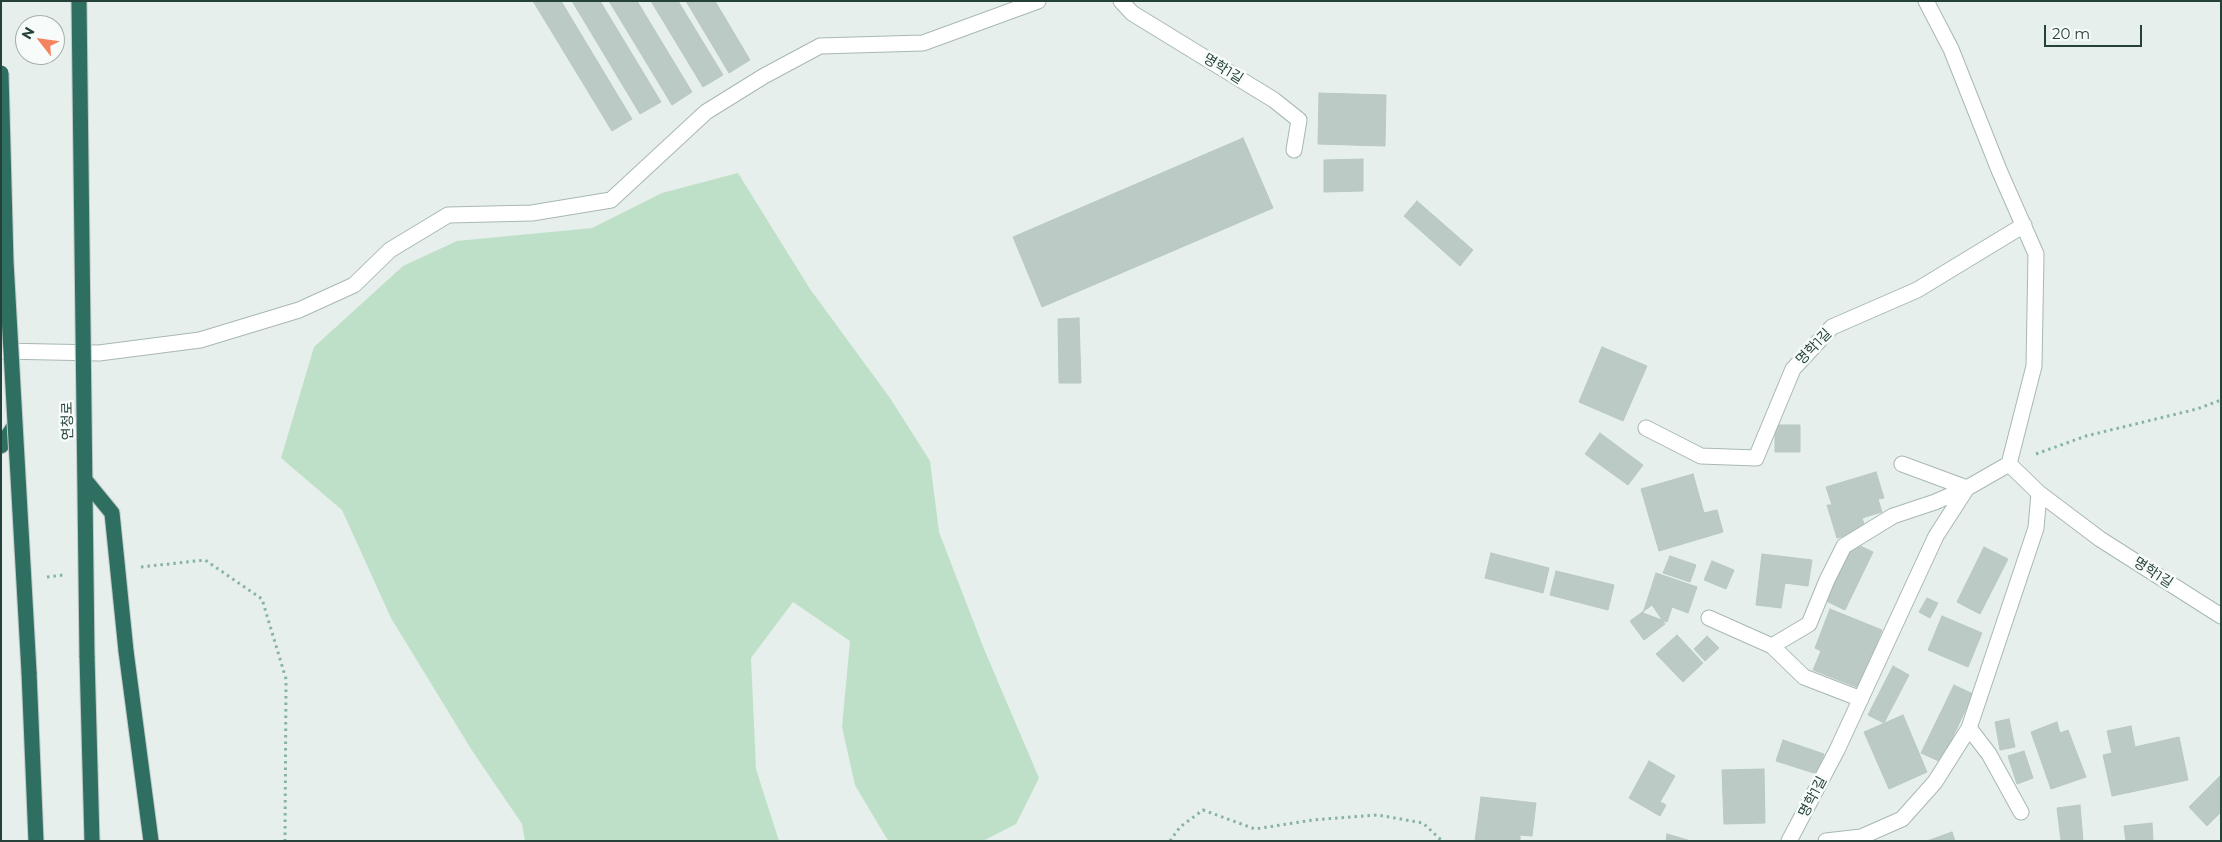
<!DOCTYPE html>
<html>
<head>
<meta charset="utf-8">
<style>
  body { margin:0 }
  #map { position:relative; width:2222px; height:842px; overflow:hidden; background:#e6efeb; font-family:Montserrat,sans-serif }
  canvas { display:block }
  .frame { position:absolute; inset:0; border:2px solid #24423a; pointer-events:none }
  .north { position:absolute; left:15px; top:15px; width:50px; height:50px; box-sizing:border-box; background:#f7fbf9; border:1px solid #a3b1ad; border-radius:50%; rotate:300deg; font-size:14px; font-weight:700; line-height:20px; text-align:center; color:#24423a }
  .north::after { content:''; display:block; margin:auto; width:18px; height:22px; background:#f4845f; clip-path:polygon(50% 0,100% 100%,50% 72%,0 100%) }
  .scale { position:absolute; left:2044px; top:25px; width:98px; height:22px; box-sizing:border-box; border:2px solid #24423a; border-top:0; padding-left:6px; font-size:15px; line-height:18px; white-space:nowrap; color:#24423a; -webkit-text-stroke:4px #f7fbf9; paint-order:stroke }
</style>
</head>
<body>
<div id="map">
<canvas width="2222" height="842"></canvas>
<div class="frame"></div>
<div class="north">N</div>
<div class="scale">20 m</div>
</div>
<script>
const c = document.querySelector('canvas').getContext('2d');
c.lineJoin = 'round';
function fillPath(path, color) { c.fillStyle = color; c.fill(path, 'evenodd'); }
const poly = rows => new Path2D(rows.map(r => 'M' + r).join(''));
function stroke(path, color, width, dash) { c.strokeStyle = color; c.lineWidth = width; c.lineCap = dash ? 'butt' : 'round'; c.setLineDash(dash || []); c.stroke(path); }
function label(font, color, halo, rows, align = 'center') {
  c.font = font + ' Montserrat,"Noto Sans KR",sans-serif'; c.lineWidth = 5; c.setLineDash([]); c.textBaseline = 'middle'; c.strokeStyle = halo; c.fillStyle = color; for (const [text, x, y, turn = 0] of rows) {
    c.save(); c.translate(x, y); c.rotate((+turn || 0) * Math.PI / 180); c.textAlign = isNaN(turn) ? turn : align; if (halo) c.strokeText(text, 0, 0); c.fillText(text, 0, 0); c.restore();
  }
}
fillPath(poly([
  [738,173,810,289,890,398,930,461,939,532,984,649,1039,778,1016,824,983,841,891,841,887,839,855,785,842,727,850,641,793,602,751,658,756,769,779,841,525,841,522,824,471,749,391,618,342,510,281,458,314,347,403,266,457,241,592,228,662,193]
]), '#bfe0c8');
const building = poly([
  [533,1,561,1,632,119,612,131,533,1],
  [572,1,600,1,661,102,640,114,572,1],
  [609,1,637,1,692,92,672,105,609,1],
  [651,1,678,1,723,75,703,87,651,1],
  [686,1,715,1,750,60,729,73,686,1],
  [1319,93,1386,95,1385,146,1318,144,1319,93],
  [1243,138,1273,208,1042,307,1013,237,1243,138],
  [1363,159,1363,191,1324,192,1324,160,1363,159],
  [1417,201,1473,250,1460,266,1404,216,1417,201],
  [1079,318,1081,383,1059,383,1058,319,1079,318],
  [1602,347,1647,366,1623,421,1579,402,1602,347],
  [1775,425,1800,425,1800,452,1775,452,1775,425],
  [1600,433,1643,465,1628,485,1585,454,1600,433],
  [1876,472,1884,498,1878,499,1882,512,1862,518,1866,530,1837,538,1827,505,1832,505,1826,487,1876,472],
  [1693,474,1704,513,1717,510,1723,532,1659,551,1641,489,1693,474],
  [1852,542,1873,552,1845,610,1824,600,1852,542],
  [1984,547,2008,559,1980,614,1957,602,1984,547],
  [1491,553,1549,568,1543,593,1485,578,1491,553],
  [1762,554,1812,560,1808,586,1785,583,1781,608,1756,605,1762,554],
  [1670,556,1696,565,1690,582,1663,573,1670,556],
  [1712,561,1734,570,1726,589,1704,580,1712,561],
  [1556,571,1614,585,1608,610,1550,595,1556,571],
  [1656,573,1697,587,1688,613,1672,607,1667,622,1643,613,1656,573],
  [1927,598,1938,603,1930,618,1919,612,1927,598],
  [1652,605,1665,624,1644,640,1630,621,1652,605],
  [1830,609,1882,630,1859,688,1813,670,1821,651,1815,648,1830,609],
  [1942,616,1982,633,1968,667,1928,650,1942,616],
  [1677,635,1703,663,1683,682,1656,654,1677,635],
  [1707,636,1719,648,1705,661,1694,649,1707,636],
  [1893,666,1909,675,1884,723,1868,715,1893,666],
  [1954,685,1973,694,1941,762,1921,753,1954,685],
  [1903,715,1927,772,1889,789,1864,732,1903,715],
  [2009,719,2015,747,2000,750,1995,722,2009,719],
  [2057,722,2060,733,2068,730,2086,777,2051,789,2031,732,2057,722],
  [2131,726,2135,747,2179,737,2188,780,2112,796,2103,755,2112,753,2107,731,2131,726],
  [1783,740,1824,754,1817,774,1776,761,1783,740],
  [2024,751,2033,778,2017,784,2008,756,2024,751],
  [1649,761,1675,776,1660,802,1666,805,1660,816,1629,798,1649,761],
  [1764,769,1765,823,1724,824,1722,770,1764,769],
  [2221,775,2221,812,2207,826,2189,807,2221,775],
  [1481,797,1536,803,1532,836,1520,835,1520,841,1475,841,1481,797],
  [2080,805,2083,841,2061,841,2057,808,2080,805],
  [2152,823,2153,841,2126,841,2124,826,2152,823],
  [1952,832,1955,841,1927,841,1952,832],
  [1667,834,1691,841,1666,841,1667,834]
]);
fillPath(building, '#bbcac4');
stroke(building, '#b8c9c2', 1);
const minor = poly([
  [1121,1,1132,13,1274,100,1299,120,1294,150],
  [1,351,99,353,200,340,299,310,354,285,390,250,448,215,532,213,611,200,706,112,764,76,820,46,923,43,1038,1],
  [1646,428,1701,456,1756,458,1793,369,1832,327,1917,290,2024,225],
  [1902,464,1967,488],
  [2009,464,2039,493,2100,539,2221,616],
  [1709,618,1772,646,1804,677,1861,699],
  [1772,646,1809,624,1827,580,1844,546,1893,516,1935,502,1967,488],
  [1969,728,1989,754,2021,812],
  [1789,841,1837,750,1936,536,1967,488,2009,464,2034,366,2036,254,1999,170,1951,49,1926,1],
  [1826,841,1861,837,1902,819,1935,782,1969,728,2036,528,2039,493]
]);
const highway = poly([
  [1,446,15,425],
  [126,651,151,841],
  [87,656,92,841],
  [29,672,36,841]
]);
stroke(minor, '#a8b8b2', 17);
stroke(highway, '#c2cac8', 17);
stroke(poly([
  [2036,454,2086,436,2197,409,2221,400],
  [141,567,205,560,262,599,286,679,285,841],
  [47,577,63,575],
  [1170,841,1180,827,1203,810,1255,829,1313,820,1378,815,1423,823,1442,841]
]), '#86b3a5', 3, [2.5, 4]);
stroke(minor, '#fff', 15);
stroke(highway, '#2f6f62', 15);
const highwayBridge = poly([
  [79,1,87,656],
  [1,73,6,262,29,672],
  [85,480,112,513,126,651]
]);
stroke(highwayBridge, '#c2cac8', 17, []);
stroke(highwayBridge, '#2f6f62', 15);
label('14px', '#24423a', '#f7fbf9', [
  ["명학1길",1223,69,32],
  ["명학1길",1814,347,-46],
  ["연청로",68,421,-91],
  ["명학1길",2153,573,33],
  ["명학1길",1813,797,-62]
]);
</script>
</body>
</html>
